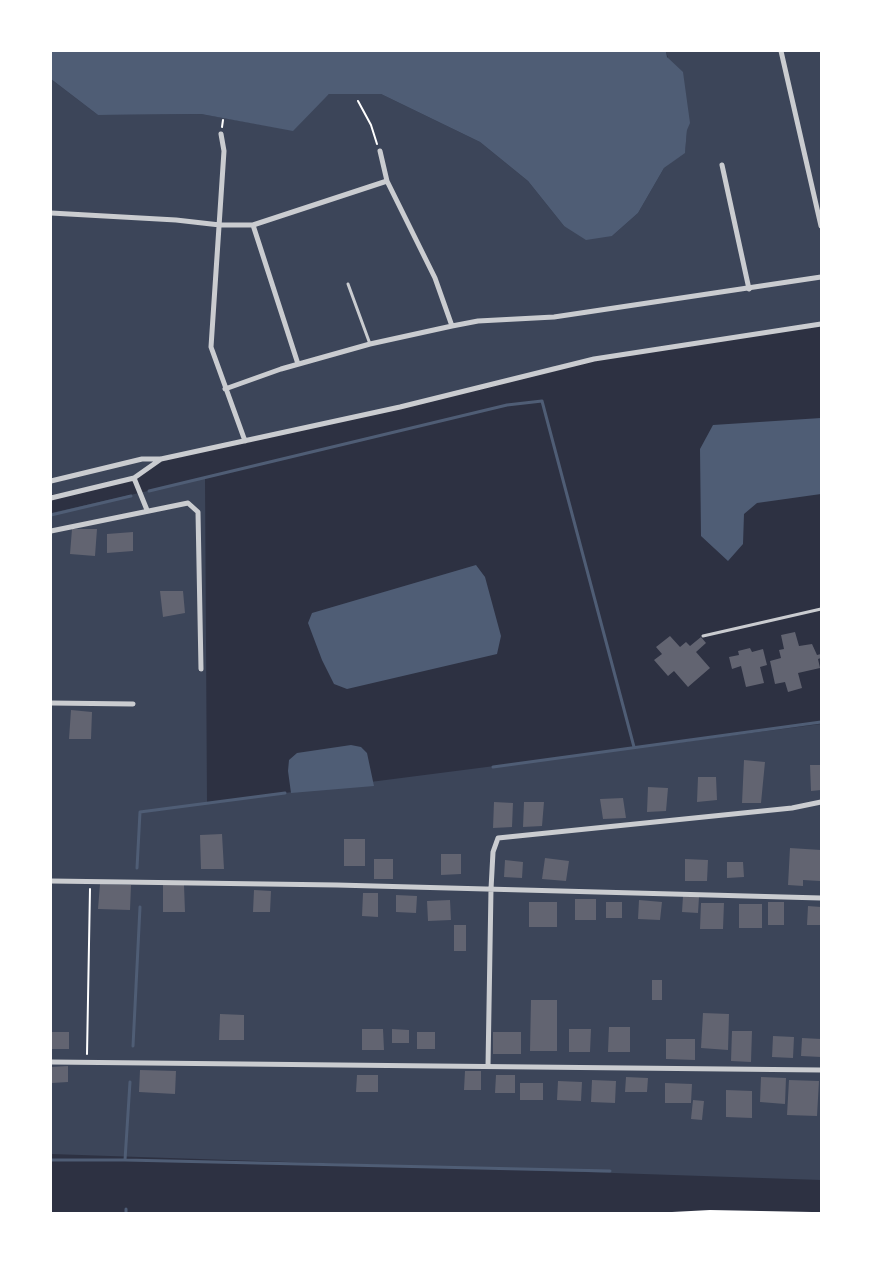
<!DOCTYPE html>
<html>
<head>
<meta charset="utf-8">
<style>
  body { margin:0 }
  #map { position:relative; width:872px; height:1264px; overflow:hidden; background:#2d3142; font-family:"Sofia Sans Condensed",sans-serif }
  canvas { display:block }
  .frame { position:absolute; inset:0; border:52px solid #fff; pointer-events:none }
</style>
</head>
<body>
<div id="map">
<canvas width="872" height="1264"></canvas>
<div class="frame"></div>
</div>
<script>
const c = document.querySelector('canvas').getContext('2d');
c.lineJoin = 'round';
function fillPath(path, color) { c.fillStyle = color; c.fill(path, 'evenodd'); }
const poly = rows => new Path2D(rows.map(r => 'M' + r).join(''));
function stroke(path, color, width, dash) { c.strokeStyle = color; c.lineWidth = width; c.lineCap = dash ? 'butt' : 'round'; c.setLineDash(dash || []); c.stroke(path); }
fillPath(poly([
  [666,51,821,51,821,324,594,359,400,407,161,459,134,478,51,495,51,79,98,115,201,114,292,130,329,94,381,94,480,142,528,181,564,226,612,236,638,213,664,168,685,152,687,130],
  [205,478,207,803,821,724,821,1180,51,1154,51,513]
]), '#3c4559');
fillPath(poly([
  [51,51,666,51,667,57,683,72,690,123,687,130,685,153,664,168,638,213,612,236,586,240,564,226,528,181,480,142,381,94,329,94,293,131,201,114,98,115,51,79],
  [821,418,821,494,757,503,744,514,743,544,728,561,701,536,700,449,713,425],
  [476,565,485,577,501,636,497,654,347,689,334,684,322,660,308,623,312,613],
  [351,745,361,747,367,753,374,786,291,793,288,771,289,760,297,753]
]), '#4f5d75');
stroke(poly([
  [149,491,507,405,542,401,634,747],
  [51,515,131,496],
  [493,767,821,722],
  [137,868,140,812,285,793],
  [133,1046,140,907],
  [51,1160,125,1160,610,1171],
  [125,1160,130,1082],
  [126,1213,126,1209]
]), '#4f5d75', 3);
fillPath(poly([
  [72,529,97,529,95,556,70,554],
  [133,532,133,551,107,553,107,534],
  [160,591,183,591,185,613,163,617],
  [795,632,799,646,812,644,817,655,821,654,821,658,818,659,820,668,798,673,802,688,788,692,785,682,775,684,770,661,781,658,779,650,784,649,781,635],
  [670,636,680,647,686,642,690,646,701,637,706,643,696,652,710,668,688,687,674,671,668,676,654,660,662,654,656,647],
  [750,648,752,652,763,649,767,665,760,667,764,683,746,687,741,666,732,669,729,657,739,655,738,651],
  [71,710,92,712,91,739,69,739],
  [744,760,765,762,761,803,742,803],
  [810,765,821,765,821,790,811,791],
  [698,777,716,777,717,800,697,802],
  [648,787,668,788,666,811,647,812],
  [623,798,626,818,603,819,600,799],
  [494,802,513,803,512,827,493,828],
  [524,802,544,802,542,826,523,827],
  [222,834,224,869,201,869,200,835],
  [344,839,365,839,365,866,344,866],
  [790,848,821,850,820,881,803,880,803,886,788,885],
  [441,854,461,854,461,874,441,875],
  [545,858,569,861,566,881,542,879],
  [374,859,393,859,393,879,374,879],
  [685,859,708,860,707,881,685,881],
  [505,860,523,862,522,878,504,877],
  [727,862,743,862,744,877,727,878],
  [100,884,131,885,130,910,98,909],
  [163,885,184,885,185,912,163,912],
  [254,890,271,891,270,912,253,912],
  [363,893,378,893,378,917,362,916],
  [396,895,417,896,416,913,396,912],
  [683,896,699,897,698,913,682,912],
  [575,899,596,899,596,920,575,920],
  [450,900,451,920,428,921,427,901],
  [639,900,662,902,660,920,638,919],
  [529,902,557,902,557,927,529,927],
  [606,902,622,902,622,918,606,918],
  [768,902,784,902,784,925,768,925],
  [701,903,724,903,723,929,700,929],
  [739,904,762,904,762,928,739,928],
  [808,906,821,907,821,925,807,925],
  [454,925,466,925,466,951,454,951],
  [652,980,662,980,662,1000,652,1000],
  [531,1000,557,1000,557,1051,530,1051],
  [703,1013,729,1014,728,1050,701,1048],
  [220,1014,244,1015,244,1040,219,1040],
  [609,1027,630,1027,630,1052,608,1052],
  [362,1029,383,1029,384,1050,362,1050],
  [392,1029,409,1030,409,1043,392,1043],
  [569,1029,591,1029,590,1052,569,1052],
  [732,1031,752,1031,751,1062,731,1061],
  [51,1032,69,1032,69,1049,51,1049],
  [417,1032,435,1032,435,1049,417,1049],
  [493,1032,521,1032,521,1054,493,1054],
  [773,1036,794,1037,793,1058,772,1057],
  [802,1038,821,1039,821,1057,801,1056],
  [666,1039,695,1039,695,1060,666,1059],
  [68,1066,68,1082,52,1083,51,1067],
  [140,1070,176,1071,175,1094,139,1092],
  [465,1071,481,1071,481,1090,464,1090],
  [357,1075,378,1075,378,1092,356,1092],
  [496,1075,515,1075,515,1093,495,1093],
  [626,1077,648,1078,647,1092,625,1092],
  [761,1077,786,1078,785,1104,760,1102],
  [592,1080,616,1081,615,1103,591,1102],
  [789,1080,819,1081,817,1116,787,1115],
  [558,1081,582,1082,581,1101,557,1100],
  [520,1083,543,1083,543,1100,520,1100],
  [665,1083,692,1084,691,1103,665,1103],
  [726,1090,752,1091,752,1118,726,1117],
  [693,1100,704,1101,702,1120,691,1119]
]), '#626471');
stroke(poly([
  [358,101,371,125,377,144],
  [222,127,223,120],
  [87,1054,90,889],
  [672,1213,710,1211,812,1213]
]), '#fff', 2);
stroke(poly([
  [348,284,370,344],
  [703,636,821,609]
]), '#caccd0', 3);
stroke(poly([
  [781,51,821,226],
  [221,134,224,151,211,347,245,441],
  [380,151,387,181,435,278,452,326],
  [722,165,749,289],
  [51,213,176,220,220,225,253,225,387,181],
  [253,225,298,364],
  [225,389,281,369,370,344,452,326,478,321,554,317,821,277],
  [134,478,147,510],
  [51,481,142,459,160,459],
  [51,498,134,478,161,459,400,407,594,359,821,324],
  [51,531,188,503,198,512,201,669],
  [51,703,133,704],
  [51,881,337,885,821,898],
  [51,1062,821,1070],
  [488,1066,491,889,493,852,498,838,792,808,821,802]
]), '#caccd0', 5);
</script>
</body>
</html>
